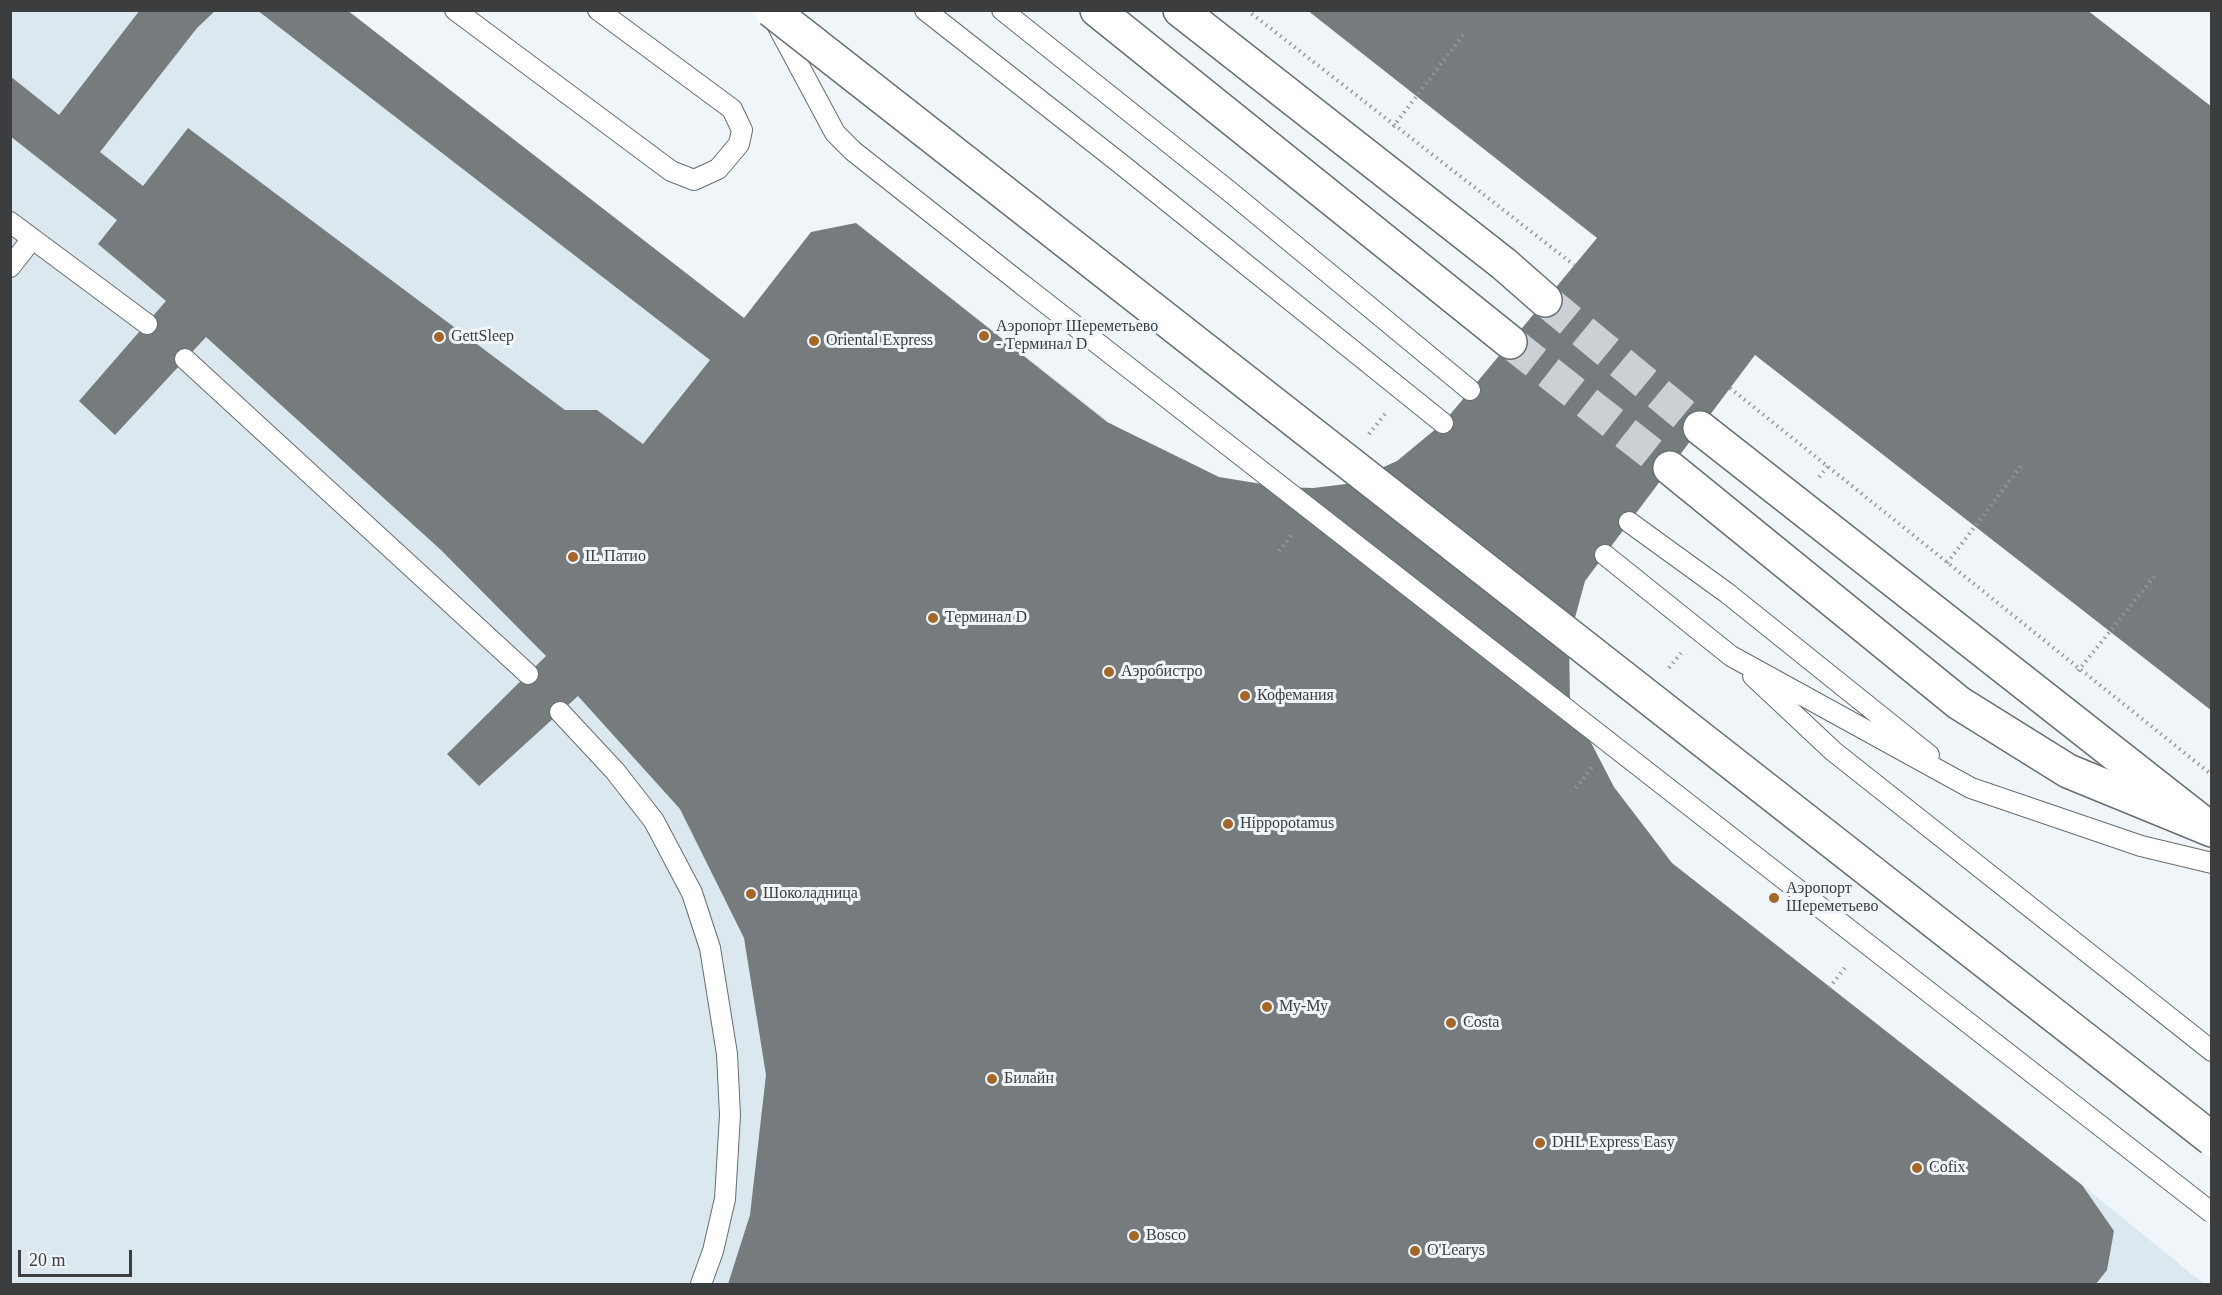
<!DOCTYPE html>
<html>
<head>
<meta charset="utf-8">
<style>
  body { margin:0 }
  #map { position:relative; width:2222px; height:1295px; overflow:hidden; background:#f0f5f9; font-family:Georgia,serif }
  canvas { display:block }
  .frame { position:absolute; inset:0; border:12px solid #3b3d3e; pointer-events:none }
  .scale { position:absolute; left:18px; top:1250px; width:114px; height:27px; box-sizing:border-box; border:3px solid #3b3d3e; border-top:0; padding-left:8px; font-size:18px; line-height:21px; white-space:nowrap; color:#3b3d3e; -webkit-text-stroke:4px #f0f5f9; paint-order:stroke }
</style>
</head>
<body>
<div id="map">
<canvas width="2222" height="1295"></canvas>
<div class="frame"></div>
<div class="scale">20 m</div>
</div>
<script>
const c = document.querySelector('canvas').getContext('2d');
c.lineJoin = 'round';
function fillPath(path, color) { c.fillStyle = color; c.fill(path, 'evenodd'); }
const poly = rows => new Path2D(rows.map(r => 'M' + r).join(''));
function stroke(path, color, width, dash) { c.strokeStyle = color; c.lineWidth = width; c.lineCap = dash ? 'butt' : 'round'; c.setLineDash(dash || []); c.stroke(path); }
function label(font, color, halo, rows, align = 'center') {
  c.font = font + ' Georgia,serif'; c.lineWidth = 6; c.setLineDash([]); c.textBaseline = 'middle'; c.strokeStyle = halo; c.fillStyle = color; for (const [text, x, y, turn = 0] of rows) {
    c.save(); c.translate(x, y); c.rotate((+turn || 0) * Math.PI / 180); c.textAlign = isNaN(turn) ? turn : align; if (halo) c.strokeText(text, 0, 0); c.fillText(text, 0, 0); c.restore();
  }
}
fillPath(poly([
  [10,11,347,11,744,318,811,232,856,223,2082,1185,2204,1284,11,1284]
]), '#dce8f0');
fillPath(poly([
  [140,10,216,10,197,28,100,152,143,186,188,128,565,410,597,410,643,444,710,360,257,10,347,10,744,318,811,232,856,223,1107,422,1219,477,1280,487,1313,488,1346,484,1397,461,1443,423,1597,238,1307,10,2087,10,2212,107,2212,711,1755,355,1585,581,1569,640,1570,702,1614,787,1672,863,2082,1185,2114,1231,2107,1270,2096,1284,728,1284,750,1215,766,1075,744,938,680,809,578,696,479,786,447,754,546,656,441,550,206,337,115,435,79,401,166,301,98,244,117,220,10,136,10,76,59,115]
]), '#767b7e');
stroke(poly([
  [1545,300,1700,428]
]), '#ccd0d4', 33, [33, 16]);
stroke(poly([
  [1510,342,1670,468]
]), '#ccd0d4', 33, [33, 16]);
const lane = poly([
  [455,10,671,171,694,180,718,169,739,144,742,130,732,109,598,10],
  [925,10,1121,164,1443,423],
  [1002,10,1229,191,1470,390],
  [775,21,835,133,853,151,1024,286],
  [10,222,147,324],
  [10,267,32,239],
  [185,359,528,674],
  [1629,522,1727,593,1929,755],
  [1605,555,1731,656,1971,788,2141,846,2212,863],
  [1753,676,1833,751,2212,1051],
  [560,712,615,771,654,821,692,893,710,948,727,1054,730,1115,725,1199,713,1251,701,1284]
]);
const street = poly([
  [1180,10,1504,264,1545,300],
  [1700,428,2199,820]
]);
const secondary = poly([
  [1097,10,1510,342],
  [1670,468,1959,703,2068,771,2212,830]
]);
stroke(lane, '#686d70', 22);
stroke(street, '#686d70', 36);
stroke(secondary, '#686d70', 36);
stroke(poly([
  [1247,10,1574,265],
  [1393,127,1464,34],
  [1730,388,2212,775],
  [1369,434,1385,414],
  [1819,477,1828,466],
  [1279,551,1293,533],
  [1947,563,2021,466],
  [1669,668,1681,653],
  [2078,671,2157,573],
  [1576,788,1592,767],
  [1829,988,1847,965]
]), '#94989a', 4, [1.5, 4.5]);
stroke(lane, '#fff', 20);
stroke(street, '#fff', 33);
stroke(secondary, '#fff', 33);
const laneBridge = poly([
  [1024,286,2212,1213]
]);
const secondaryBridge = poly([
  [771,10,2212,1139]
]);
stroke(laneBridge, '#686d70', 22, []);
stroke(secondaryBridge, '#686d70', 36, []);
stroke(laneBridge, '#fff', 20);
stroke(secondaryBridge, '#fff', 33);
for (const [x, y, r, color] of [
  [984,336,6,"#a36729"],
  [439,337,6,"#a36729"],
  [814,341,6,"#a36729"],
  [573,557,6,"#a36729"],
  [933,618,6,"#a36729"],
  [1109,672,6,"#a36729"],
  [1245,696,6,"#a36729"],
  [1228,824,6,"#a36729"],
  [751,894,6,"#a36729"],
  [1774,898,6,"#a36729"],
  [1267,1007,6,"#a36729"],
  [1451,1023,6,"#a36729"],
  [992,1079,6,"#a36729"],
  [1540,1143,6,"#a36729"],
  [1917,1168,6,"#a36729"],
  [1134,1236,6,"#a36729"],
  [1415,1251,6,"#a36729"]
]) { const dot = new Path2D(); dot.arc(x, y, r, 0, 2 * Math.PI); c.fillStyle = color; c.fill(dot); stroke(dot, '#f0f5f9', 2); }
label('16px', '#3b3d3e', '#f0f5f9', [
  ["Аэропорт Шереметьево",996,327],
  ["- Терминал D",996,345],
  ["GettSleep",451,337],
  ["Oriental Express",826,341],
  ["IL Патио",585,557],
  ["Терминал D",945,618],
  ["Аэробистро",1121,672],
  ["Кофемания",1257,696],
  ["Hippopotamus",1240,824],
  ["Аэропорт",1786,889],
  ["Шереметьево",1786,907],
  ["Шоколадница",763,894],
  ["Му-Му",1279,1007],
  ["Costa",1463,1023],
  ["Билайн",1004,1079],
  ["DHL Express Easy",1552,1143],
  ["Cofix",1929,1168],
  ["Bosco",1146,1236],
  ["O'Learys",1427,1251]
], 'left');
</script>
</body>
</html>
